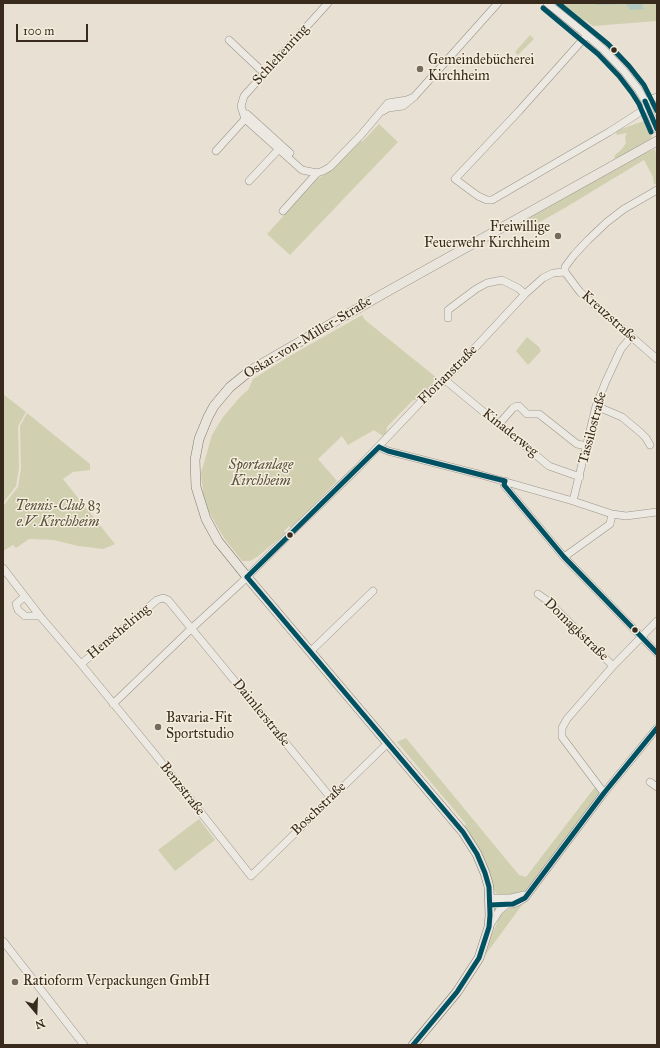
<!DOCTYPE html>
<html>
<head>
<meta charset="utf-8">
<style>
  body { margin:0 }
  #map { position:relative; width:660px; height:1048px; overflow:hidden; background:#e8e0d2; font-family:"IM FELL Great Primer",serif }
  canvas { display:block }
  .frame { position:absolute; inset:0; border:4px solid #382b1d; pointer-events:none }
  .north { position:absolute; left:16px; top:992px; width:40px; height:40px; -webkit-text-stroke:3px #f5eddd; paint-order:stroke; rotate:161deg; font-size:11px; font-weight:700; line-height:16px; text-align:center; color:#382b1d }
  .north::after { content:''; display:block; margin:auto; width:14px; height:18px; background:#382b1d; clip-path:polygon(50% 0,100% 100%,50% 72%,0 100%) }
  .scale { position:absolute; left:16px; top:24px; width:72px; height:18px; box-sizing:border-box; border:2px solid #382b1d; border-top:0; padding-left:5px; font-size:12px; line-height:14px; white-space:nowrap; color:#382b1d; -webkit-text-stroke:3px #f5eddd; paint-order:stroke }
</style>
</head>
<body>
<div id="map">
<canvas width="660" height="1048"></canvas>
<div class="frame"></div>
<div class="north">N</div>
<div class="scale">100 m</div>
</div>
<script>
const c = document.querySelector('canvas').getContext('2d');
c.lineJoin = 'round';
function fillPath(path, color) { c.fillStyle = color; c.fill(path, 'evenodd'); }
const poly = rows => new Path2D(rows.map(r => 'M' + r).join(''));
function stroke(path, color, width, dash) { c.strokeStyle = color; c.lineWidth = width; c.lineCap = dash ? 'butt' : 'round'; c.setLineDash(dash || []); c.stroke(path); }
function label(font, color, halo, rows, align = 'center') {
  c.font = font + ' "IM FELL Great Primer",serif'; c.lineWidth = 3; c.setLineDash([]); c.textBaseline = 'middle'; c.strokeStyle = halo; c.fillStyle = color; for (const [text, x, y, turn = 0] of rows) {
    c.save(); c.translate(x, y); c.rotate((+turn || 0) * Math.PI / 180); c.textAlign = isNaN(turn) ? turn : align; if (halo) c.strokeText(text, 0, 0); c.fillText(text, 0, 0); c.restore();
  }
}
fillPath(poly([
  [556,3,657,3,657,21,593,26,586,21,572,15],
  [530,35,534,39,518,55,515,52],
  [644,121,649,124,652,138,619,159,614,158,615,155,622,149,626,143,625,137,627,133,617,135,616,132,618,130],
  [379,124,398,142,290,255,267,234,316,180,325,174,359,140,362,142],
  [655,149,657,160,657,182,654,185,653,177,644,160,563,209,522,232,517,225,637,156],
  [362,315,365,320,437,378,416,400,413,400,387,427,386,434,383,436,374,430,348,445,342,436,318,459,337,481,291,528,289,526,284,531,286,533,257,557,250,561,242,561,224,538,217,526,209,512,203,493,201,473,212,435,223,417,241,396,248,390,253,379,288,357],
  [527,337,539,347,541,351,528,365,516,351],
  [3,394,26,412,18,426,19,468,16,486,3,503],
  [27,413,90,464,90,470,73,472,63,479,115,544,103,549,78,546,54,540,29,539,16,548,13,545,3,551,3,506,18,487,21,469,20,426],
  [406,738,519,875,526,877,595,787,601,794,590,809,525,891,525,893,521,894,499,895,496,893,493,887,484,858,477,845,463,827,466,824,397,742],
  [199,819,215,840,175,871,158,850],
  [525,901,486,954,483,957,501,913]
]), '#d0d0b0');
fillPath(poly([
  [597,3,643,3,642,5,644,9,630,10,626,4,597,5]
]), '#b2c8c1');
const minor = poly([
  [328,3,244,96,241,106,245,119,302,170,317,173,323,171,330,167,361,135,388,103,407,100,414,97],
  [547,3,581,30,603,49,624,71,638,89,645,101,657,129],
  [587,35,519,111,455,179,478,196,487,200,492,200,609,132,648,107],
  [229,40,264,73],
  [645,101,657,97],
  [383,111,388,108,403,106,414,97,498,3],
  [247,114,290,153],
  [216,151,245,119],
  [249,181,279,149],
  [283,211,317,173],
  [565,272,580,292,657,359],
  [448,318,448,310,476,289,487,283,502,280,518,288,525,294],
  [445,380,549,466,580,477],
  [596,406,622,417,640,432,646,438,650,445],
  [499,424,513,408,517,406,519,406,527,414,539,414,577,444,587,446],
  [379,447,388,451,478,474,573,501,612,514,626,516,657,512],
  [505,481,504,485,564,557,657,653],
  [573,501,596,406,606,381,621,349,631,337],
  [564,557,610,524,612,514],
  [3,568,40,616,81,664,154,753,251,876,388,743],
  [538,594,548,601,613,666],
  [26,598,23,598,16,604,18,610,25,616,40,616],
  [311,651,373,591],
  [81,664,157,600,163,598,168,600,331,798],
  [113,704,192,628,241,583,300,524,357,469,432,390,445,380,525,294,543,278,553,273,565,272,565,267,574,255,588,240,607,222,624,209,657,190],
  [650,782,657,787],
  [604,793,562,737,562,728,567,719,613,666,657,621],
  [490,898,511,898,524,895],
  [490,905,513,904,518,902,525,898,604,793,657,728],
  [490,925,499,911,506,905],
  [3,941,84,1045]
]);
const major = poly([
  [413,1045,457,992,479,958,489,927,490,915,489,887,485,873,477,854,463,832,247,577,218,541,206,519,196,487,195,460,199,439,208,417,214,406,230,387,251,370,381,295,657,141]
]);
stroke(minor, '#9b958c', 8);
stroke(major, '#827c73', 10);
stroke(minor, '#ece8e2', 7);
stroke(major, '#e9e5dd', 9);
stroke(poly([
  [645,101,657,129],
  [379,447,388,451,505,481],
  [505,481,504,485,564,557,657,653],
  [247,577,463,832,477,854,485,873,489,887,490,915,489,927,479,958,457,992,413,1045],
  [247,577,379,447],
  [490,905,513,904,525,898,604,793,657,728]
]), '#005262', 5);
stroke(poly([
  [543,8,598,54,619,76,632,93,639,104,651,132]
]), '#005262', 5);
stroke(poly([
  [558,3,608,44,629,66,644,85,657,111]
]), '#005262', 5);
for (const [x, y, r, color] of [
  [614,50,3.5,"#382b1d"],
  [420,69,4,"#766a5c"],
  [558,236,4,"#766a5c"],
  [290,535,3.5,"#382b1d"],
  [635,630,3.5,"#382b1d"],
  [158,727,4,"#766a5c"],
  [15,982,4,"#766a5c"]
]) { const dot = new Path2D(); dot.arc(x, y, r, 0, 2 * Math.PI); c.fillStyle = color; c.fill(dot); stroke(dot, '#f5eddd', 1.5); }
label('14px', '#382b1d', '#f5eddd', [
  ["Schlehenring",281,55,-48],
  ["Kreuzstraße",609,317,42],
  ["Oskar-von-Miller-Straße",308,338,-31],
  ["Florianstraße",448,375,-45],
  ["Tassilostraße",593,428,-75],
  ["Kinaderweg",510,433,39],
  ["Domagkstraße",576,630,44],
  ["Henschelring",119,632,-40],
  ["Daimlerstraße",261,713,51],
  ["Benzstraße",182,789,52],
  ["Boschstraße",319,809,-44]
]);
label('14px', '#382b1d', '#f5eddd', [
  ["Gemeindebücherei",428,61],
  ["Kirchheim",428,77],
  ["Freiwillige",550,228,"right"],
  ["Feuerwehr Kirchheim",550,244,"right"],
  ["Bavaria-Fit",166,719],
  ["Sportstudio",166,735],
  ["Ratioform Verpackungen GmbH",23,982]
], 'left');
label('italic 14px', '#59513b', '#f5eddd', [
  ["Sportanlage",261,466],
  ["Kirchheim",261,482],
  ["Tennis-Club 83",58,507],
  ["e.V. Kirchheim",58,523]
]);
</script>
</body>
</html>
